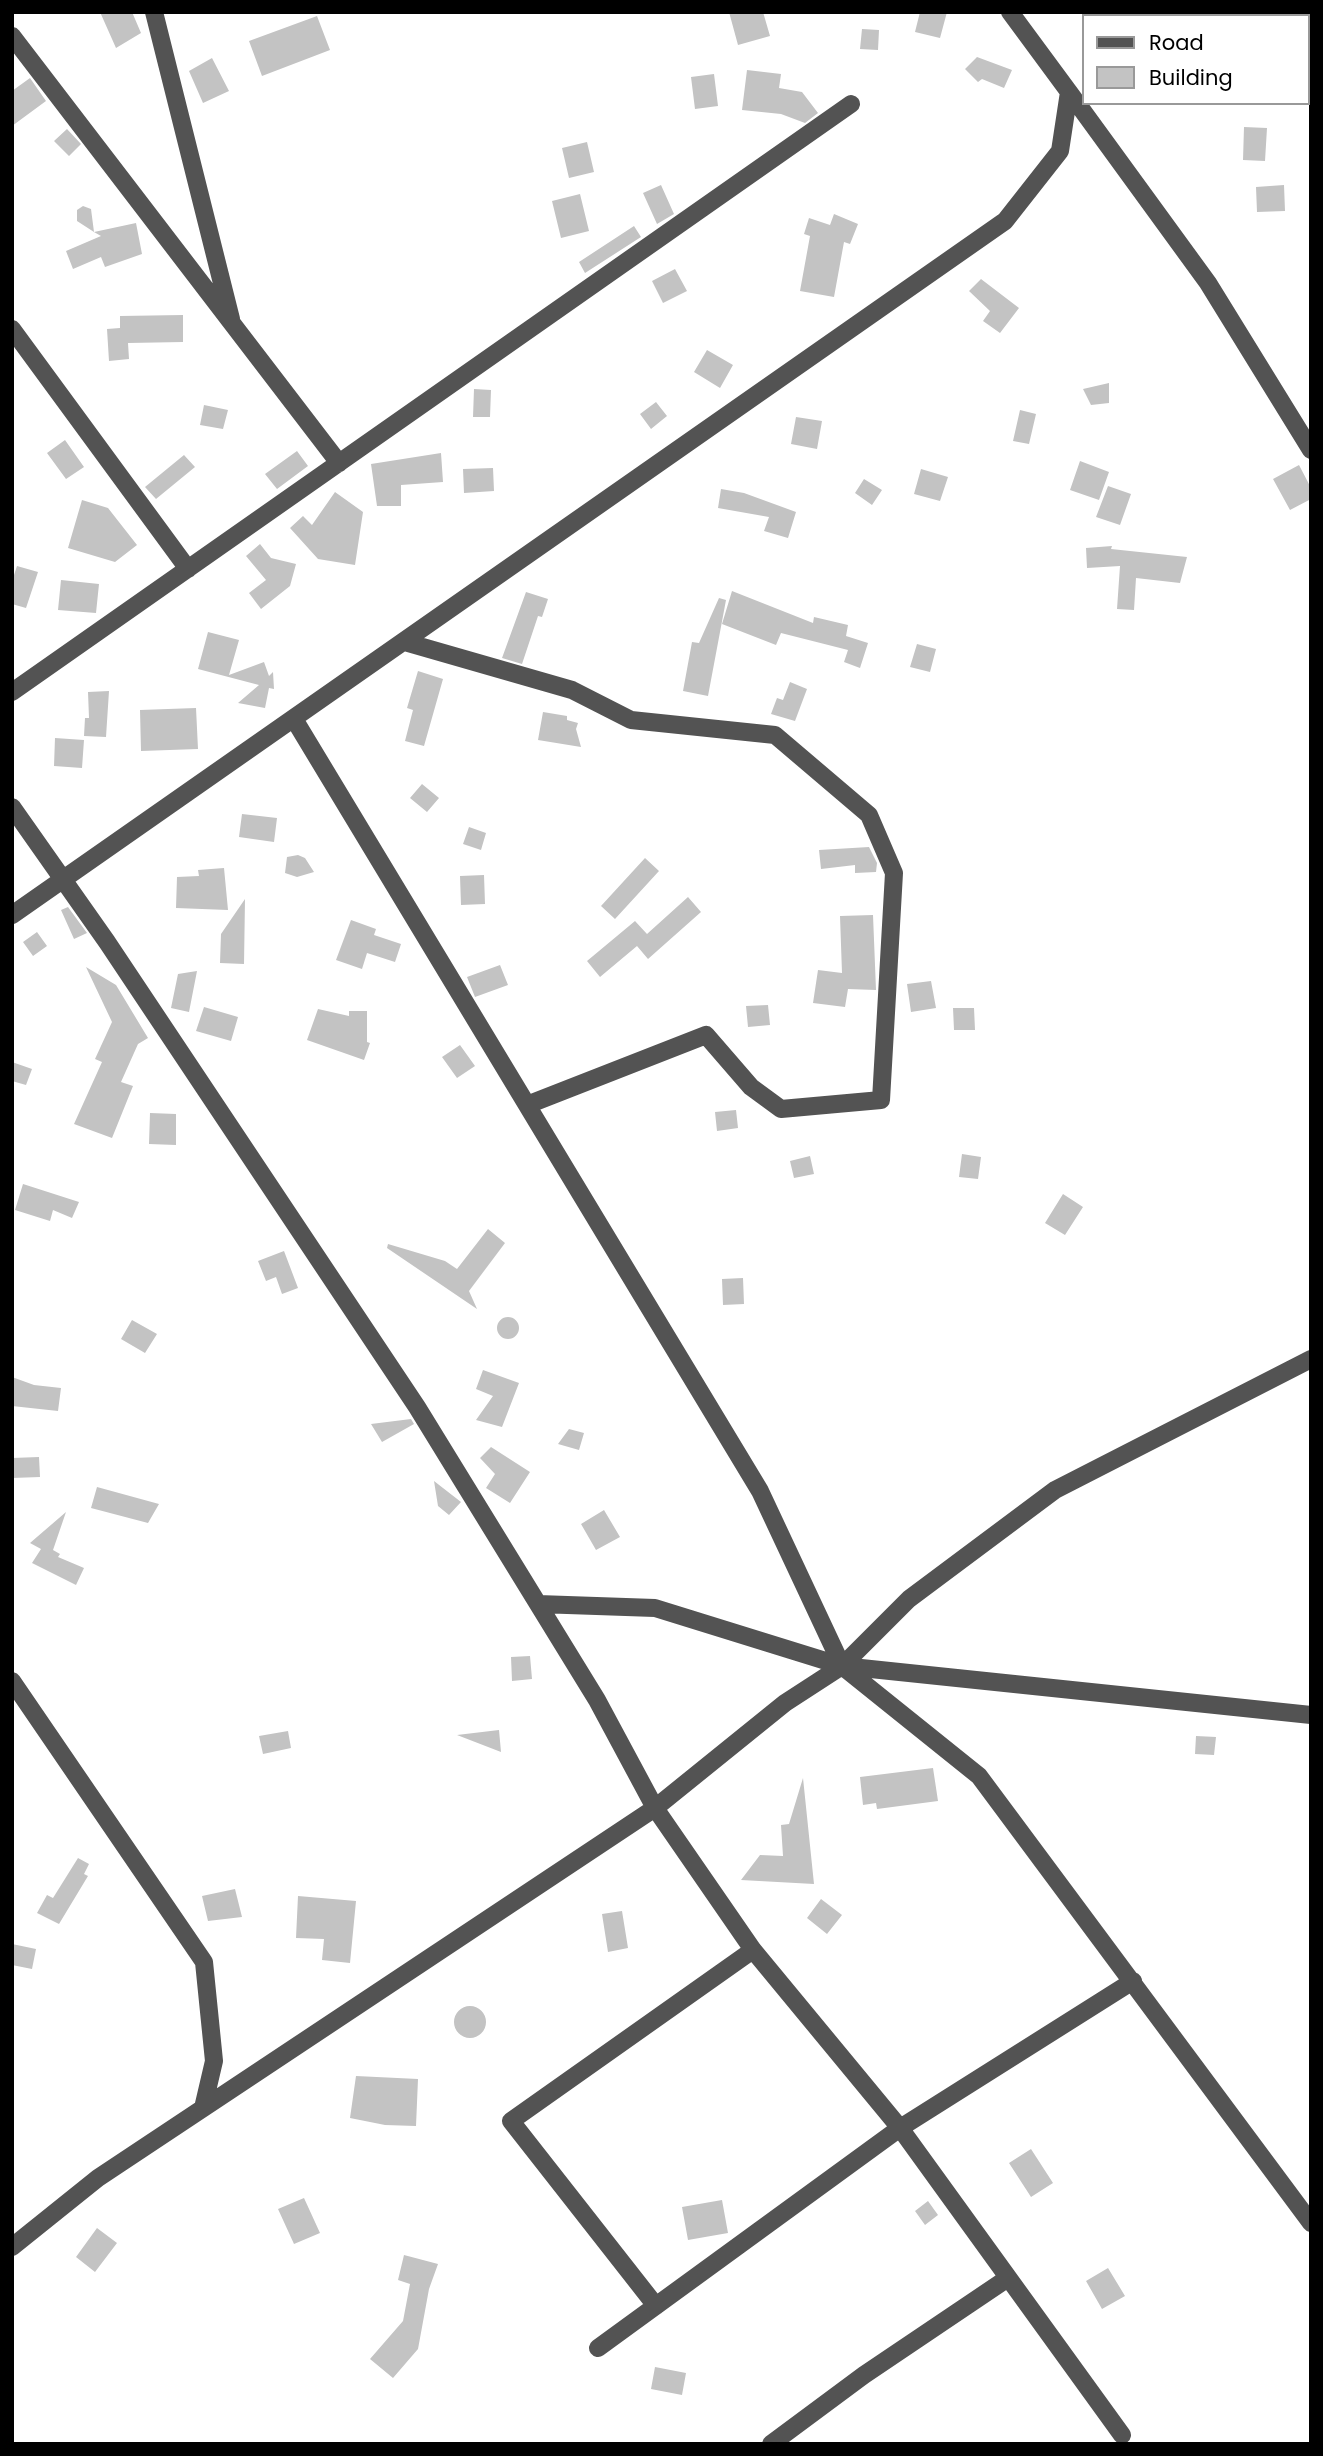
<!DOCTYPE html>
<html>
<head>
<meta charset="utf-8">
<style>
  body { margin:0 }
  #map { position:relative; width:1323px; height:2456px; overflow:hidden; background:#fff; font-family:Poppins,sans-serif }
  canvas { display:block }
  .frame { position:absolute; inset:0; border:14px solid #000; pointer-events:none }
  .legend { position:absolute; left:1082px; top:14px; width:228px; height:91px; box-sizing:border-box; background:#fff; border:2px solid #999; margin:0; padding:9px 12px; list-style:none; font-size:21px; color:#000 }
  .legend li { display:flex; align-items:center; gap:14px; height:35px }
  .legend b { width:35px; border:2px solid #999 }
</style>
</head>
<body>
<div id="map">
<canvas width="1323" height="2456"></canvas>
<div class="frame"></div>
<ul class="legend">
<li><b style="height:9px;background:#535353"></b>Road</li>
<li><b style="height:19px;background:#c3c3c3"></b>Building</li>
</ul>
</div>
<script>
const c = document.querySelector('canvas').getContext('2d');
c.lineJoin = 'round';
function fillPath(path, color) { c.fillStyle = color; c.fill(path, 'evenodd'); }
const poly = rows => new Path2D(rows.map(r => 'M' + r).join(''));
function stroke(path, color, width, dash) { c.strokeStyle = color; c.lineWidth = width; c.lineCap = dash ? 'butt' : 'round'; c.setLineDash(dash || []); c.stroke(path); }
fillPath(poly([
  [100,12,132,12,141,33,116,48],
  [729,12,763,12,770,36,738,45],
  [920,12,947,12,940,38,915,32],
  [317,16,330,50,262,76,249,41],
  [862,29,879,30,878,50,860,49],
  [977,57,1012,70,1004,88,982,79,978,82,965,69],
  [212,58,229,91,203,103,189,71],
  [747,70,781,74,779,88,802,92,818,113,805,123,781,114,742,110],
  [714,74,718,106,695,109,691,77],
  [30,78,46,101,12,126,12,91],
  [1244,127,1267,128,1265,161,1243,160],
  [67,129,81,144,69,156,54,141],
  [587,142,594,172,569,178,562,148],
  [661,185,674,214,657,224,643,193],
  [1284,185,1285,211,1257,212,1256,187],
  [580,194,589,231,561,238,552,201],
  [83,206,91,209,94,232,77,221,77,210],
  [834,214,858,224,850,244,844,242,834,297,800,291,810,236,804,234,809,218,830,225],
  [136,223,142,254,105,267,101,257,73,269,66,251,101,236,94,232],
  [634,226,641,237,585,273,579,262],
  [675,269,687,291,663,303,652,281],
  [981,279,1019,308,1000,333,983,321,990,311,969,291],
  [183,315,183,342,128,343,129,359,109,361,107,329,120,328,120,316],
  [707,350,733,365,720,388,694,372],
  [1109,383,1109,403,1091,405,1083,389],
  [474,389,491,390,490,417,473,417],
  [656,402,667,416,651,429,640,414],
  [204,405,228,410,223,429,200,425],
  [1020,410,1036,414,1029,444,1013,441],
  [796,417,822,421,817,449,791,444],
  [65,440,84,467,66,479,47,453],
  [297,451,308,466,277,489,265,474],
  [441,453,443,482,401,485,401,506,377,506,371,464],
  [184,455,195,467,156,499,145,487],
  [1080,461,1109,472,1099,500,1070,490],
  [1299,465,1311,488,1311,499,1290,510,1273,479],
  [493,468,494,491,464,493,463,469],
  [921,469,948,477,940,501,914,494],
  [864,479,882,490,872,505,855,493],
  [1108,486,1131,494,1120,525,1096,517],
  [721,489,744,493,796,512,788,538,764,531,769,517,718,508],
  [335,492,363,512,355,565,318,559,290,528,303,516,312,525],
  [82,500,108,508,137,545,115,562,68,548],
  [260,544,271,558,296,564,290,586,261,609,249,593,266,580,246,556],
  [1112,546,1111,549,1187,557,1180,583,1136,578,1134,610,1117,609,1120,566,1087,568,1086,548],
  [17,566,38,572,26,608,12,604,12,581],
  [61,580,99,584,96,613,58,610],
  [732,591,813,623,814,617,848,625,846,636,868,643,860,668,844,662,848,650,781,633,776,645,722,624],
  [526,592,548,599,542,617,538,616,522,664,502,658],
  [719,598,726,600,708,696,683,691,692,642,699,643],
  [208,632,239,640,229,675,264,662,269,676,273,672,274,689,269,688,265,708,238,703,259,685,198,669],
  [917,644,936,649,930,672,910,667],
  [418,671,443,679,424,746,405,741,413,710,407,708],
  [790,682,807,689,795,721,771,714,777,698,783,700],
  [109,691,106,737,84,736,85,718,89,718,88,692],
  [196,708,198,749,141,751,140,710],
  [543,712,567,716,567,720,578,723,576,729,581,747,538,740],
  [55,738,84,740,82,768,54,766],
  [422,784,439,798,427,812,410,798],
  [242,814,277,818,274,842,239,837],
  [469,827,486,833,481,850,463,844],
  [869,847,877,863,876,872,855,873,855,865,821,869,819,850],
  [298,855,305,858,314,872,297,877,285,873,287,857],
  [645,858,659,871,615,919,601,906],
  [224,868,228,910,176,908,177,877,199,876,198,870],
  [484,875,485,904,461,905,460,876],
  [688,897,701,912,648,959,637,946,600,977,587,961,635,921,647,934],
  [245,899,244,964,220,963,221,934],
  [68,907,87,933,74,939,61,910],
  [873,915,876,990,848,989,845,1007,813,1003,818,970,842,973,840,916],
  [351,920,376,929,374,935,401,944,395,962,367,953,362,969,336,960],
  [37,932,47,946,33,956,23,942],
  [500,965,508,985,475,997,467,977],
  [86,967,116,985,148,1038,138,1044,121,1082,133,1086,112,1138,74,1124,102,1062,95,1059,112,1022],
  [197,971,189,1012,171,1008,178,974],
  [931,981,936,1008,911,1012,907,984],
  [768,1005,770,1025,748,1027,746,1006],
  [204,1007,238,1017,231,1041,196,1031],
  [953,1008,974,1008,975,1030,954,1030],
  [318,1009,349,1016,349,1011,367,1011,367,1042,370,1043,364,1060,307,1040],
  [460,1045,475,1066,457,1078,442,1057],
  [12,1062,32,1069,26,1085,12,1081],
  [736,1110,738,1128,717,1131,715,1112],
  [150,1113,176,1114,176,1145,149,1144],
  [962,1154,981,1157,978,1179,959,1177],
  [810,1156,814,1174,794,1178,790,1161],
  [23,1184,79,1202,72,1218,53,1210,50,1221,15,1210],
  [1063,1194,1083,1207,1065,1235,1045,1223],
  [488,1229,505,1243,469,1291,477,1309,387,1248,388,1244,445,1261,457,1269],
  [284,1251,298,1288,282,1294,276,1277,266,1281,258,1261],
  [743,1278,744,1304,723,1305,722,1279],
  '497 1328a11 11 0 1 1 22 0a11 11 0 1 1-22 0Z',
  [132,1320,157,1334,145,1353,121,1339],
  [483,1370,519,1383,502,1427,476,1420,493,1396,476,1389],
  [12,1377,34,1385,61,1388,58,1411,12,1406],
  [411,1419,414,1424,382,1442,371,1424],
  [569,1429,584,1433,579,1450,558,1444],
  [491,1447,530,1472,510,1503,486,1488,495,1474,480,1458],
  [39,1457,40,1477,12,1478,12,1458],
  [434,1481,461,1502,449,1515,438,1506],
  [97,1487,159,1504,148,1523,91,1508],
  [604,1510,620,1537,596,1550,581,1524],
  [66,1512,53,1550,60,1554,58,1557,84,1568,76,1585,32,1563,41,1549,30,1543],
  [530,1656,532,1679,512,1681,511,1657],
  [499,1730,501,1752,457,1735],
  [288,1731,291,1748,263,1754,259,1736],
  [1196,1736,1216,1737,1214,1755,1195,1754],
  [933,1768,938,1801,877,1809,876,1803,863,1805,860,1777],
  [803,1778,814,1884,741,1880,760,1855,783,1856,781,1825,789,1824],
  [78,1858,89,1864,84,1874,88,1876,59,1924,37,1913,47,1895,53,1898],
  [235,1889,242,1917,208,1921,202,1896],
  [298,1896,356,1901,350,1963,322,1960,324,1939,296,1938],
  [821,1899,842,1915,827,1934,807,1918],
  [622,1911,628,1948,608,1952,602,1914],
  [12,1944,36,1949,32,1969,12,1965],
  '454 2022a16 16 0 1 1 32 0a16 16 0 1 1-32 0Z',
  [356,2076,418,2079,416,2126,385,2125,350,2118],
  [1031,2149,1053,2183,1031,2197,1009,2163],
  [304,2198,320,2233,294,2244,278,2209],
  [722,2200,728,2233,688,2240,682,2207],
  [928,2201,938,2215,925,2225,915,2211],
  [97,2228,117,2243,95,2272,76,2257],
  [404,2255,438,2264,429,2289,418,2349,393,2378,370,2359,403,2321,410,2284,398,2280],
  [1108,2268,1125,2296,1102,2309,1086,2281],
  [655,2367,686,2373,682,2395,651,2389]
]), '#c3c3c3');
stroke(poly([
  [154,12,231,319],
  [12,36,339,463],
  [1069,92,1208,283,1311,450],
  [12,329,188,569],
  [405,642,572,690,631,720,775,735,869,815,894,873,881,1100,781,1109,751,1087,706,1035,527,1105],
  [12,692,851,104],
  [294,719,760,1491,842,1666,979,1776,1311,2223],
  [12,807,107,942,417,1407,597,1700,655,1808,753,1950,900,2128,1122,2435],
  [12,915,1005,221,1060,151,1069,92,1010,12],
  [538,1604,655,1608,842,1666,1311,1715],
  [12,1681,204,1962,214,2061,203,2108],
  [12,2247,98,2178,655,1808,785,1703,842,1666,909,1599,1055,1490,1311,1359],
  [656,2306,511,2121,753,1950],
  [598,2348,900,2128,1133,1981],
  [771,2444,864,2375,1008,2278]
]), '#535353', 18);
</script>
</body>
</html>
